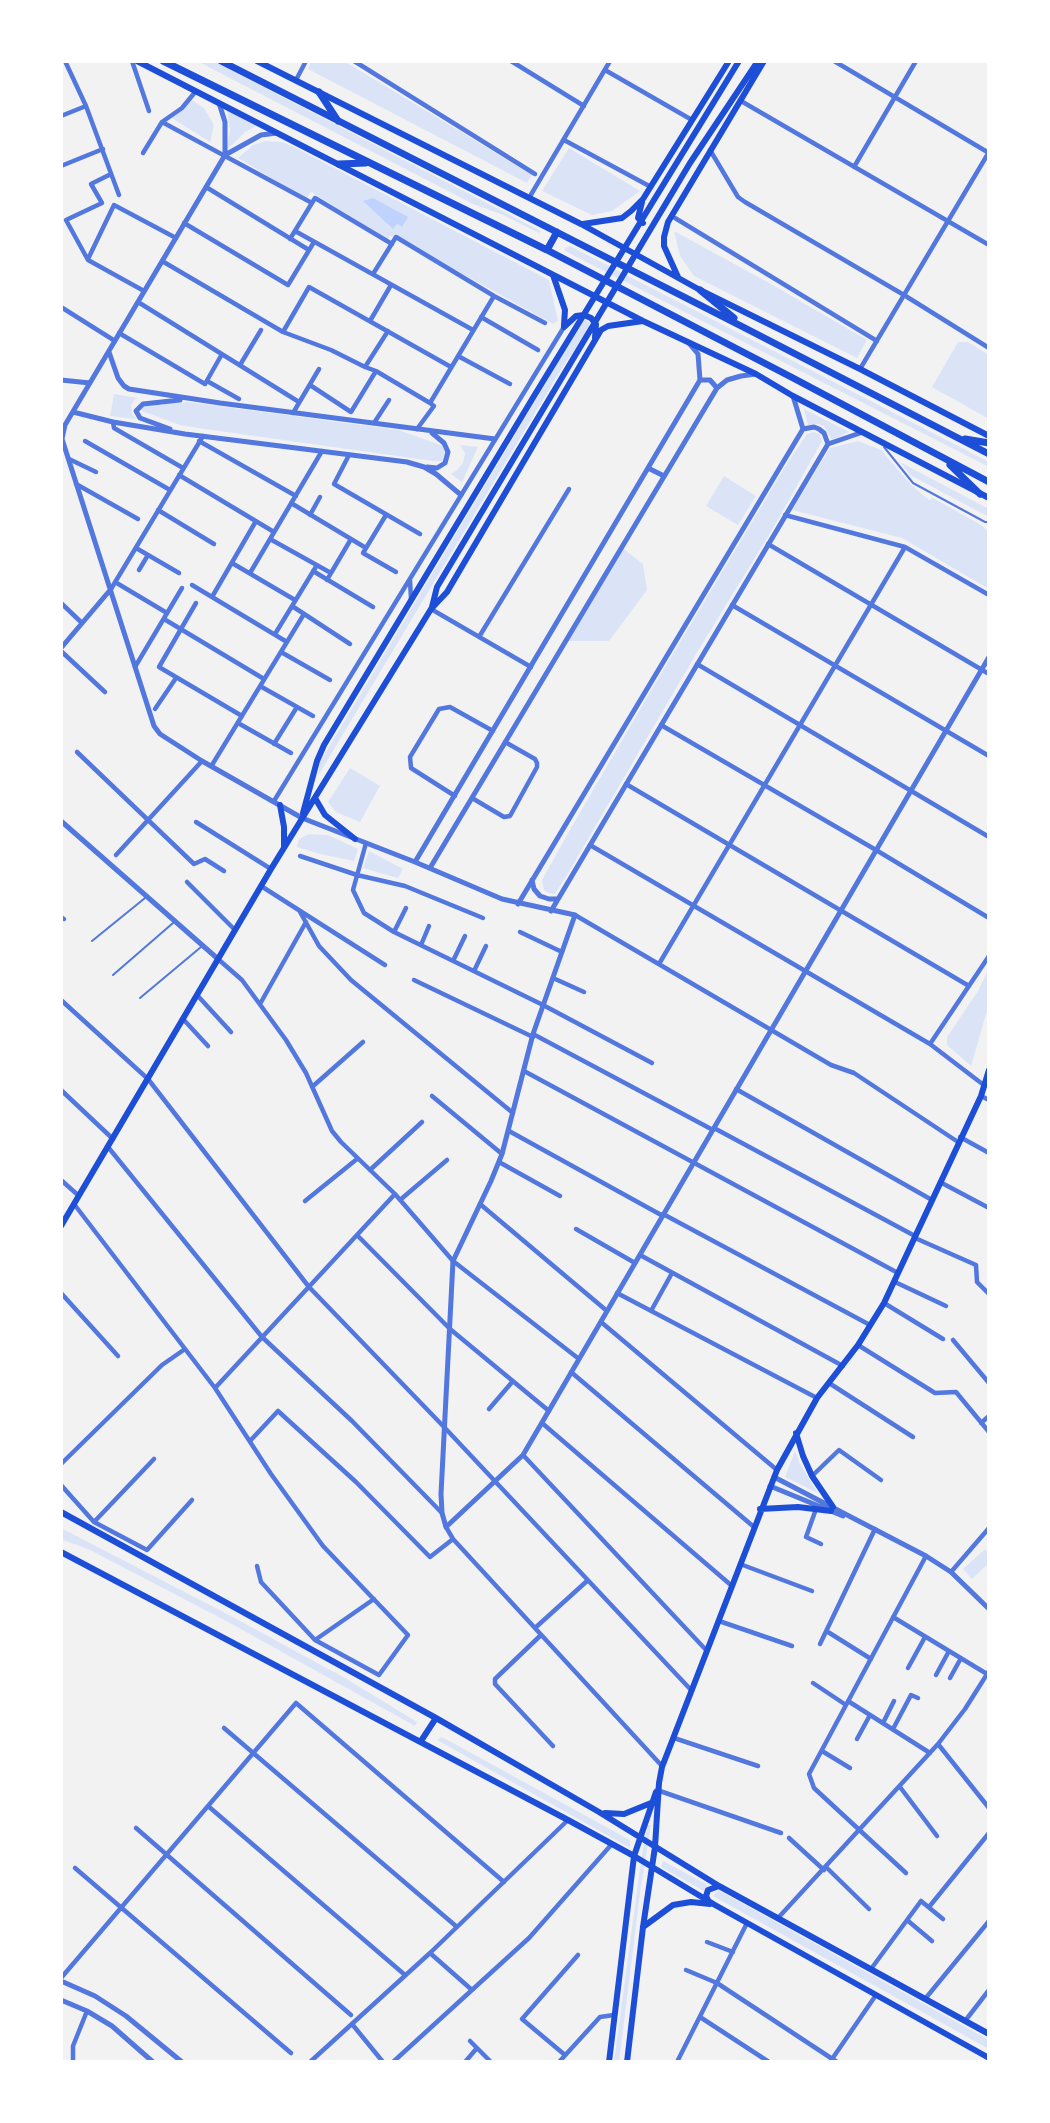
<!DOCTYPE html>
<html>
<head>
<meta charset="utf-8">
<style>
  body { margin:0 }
  #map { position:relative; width:1050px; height:2123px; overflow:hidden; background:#f2f2f2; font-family:Barlow,sans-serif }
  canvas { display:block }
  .frame { position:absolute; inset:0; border:63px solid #fff; pointer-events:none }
</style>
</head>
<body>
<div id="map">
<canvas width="1050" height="2123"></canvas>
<div class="frame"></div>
</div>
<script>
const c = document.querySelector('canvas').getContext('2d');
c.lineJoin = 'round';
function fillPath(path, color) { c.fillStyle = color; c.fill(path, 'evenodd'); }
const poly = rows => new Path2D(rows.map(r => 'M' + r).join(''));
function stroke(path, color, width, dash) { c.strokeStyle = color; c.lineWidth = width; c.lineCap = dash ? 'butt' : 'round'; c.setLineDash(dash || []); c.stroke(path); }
fillPath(poly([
  [197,61,213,61,541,231,539,233,503,215,473,204],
  [312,61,344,61,532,175,527,183,308,69],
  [192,100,204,108,214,125,210,142,172,118],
  [227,110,256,126,245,132,226,151,230,130],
  [265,141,282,142,294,147,549,280,558,321,553,324,396,237,390,236,388,239,311,192,306,199,238,158,253,145],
  [569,148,640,191,612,211,592,215,542,191],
  [674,231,771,284,867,340,857,358,694,276,680,256],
  [570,246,989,462,989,467,565,251,565,248],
  [584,319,589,322,590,330,565,363,318,776,320,762],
  [958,342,968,342,989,355,989,419,932,387],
  [114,394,138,398,134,400,131,405,132,414,136,419,110,416],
  [188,402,399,430,443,446,445,452,442,461,433,461,205,429,180,425,142,411,142,408,145,406],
  [804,409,849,432,832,440,824,426,818,424,808,425],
  [814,432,819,434,822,441,775,525,696,654,570,870,555,894,548,893,544,890,542,880,571,828,653,687,786,465,807,434],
  [858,441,881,450,911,485,929,500,933,498,981,525,989,532,989,589,902,538,792,510,830,448],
  [460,445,478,447,462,482,451,474,457,470,463,463,465,453],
  [900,462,989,509,989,517,910,475],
  [724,476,756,496,738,525,706,506],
  [621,547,643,564,647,590,609,641,567,641],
  [350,768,380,786,360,822,336,812,328,802],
  [309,834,328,835,358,849,354,861,320,854,297,847,299,839],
  [369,851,403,869,398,878,363,868],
  [989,968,989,1004,971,1066,947,1045,947,1037,978,991],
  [795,1451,800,1464,818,1493,785,1477],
  [61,1528,231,1616,345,1678,417,1722,415,1726,230,1623,90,1550,61,1539],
  [985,1549,989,1553,989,1563,972,1579,963,1569],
  [442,1737,630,1840,630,1848,437,1740],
  [648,1825,651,1825,641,1886,619,2062,614,2062,642,1853],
  [663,1861,708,1885,704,1891,661,1867],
  [718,1890,989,2040,989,2049,713,1896]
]), '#dbe4f7');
fillPath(poly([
  [373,198,408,217,402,227,397,224,393,229,363,201]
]), '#bfd3fe');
stroke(poly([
  [884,447,913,483,985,522,989,522],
  [92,941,145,898],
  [113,975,173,923],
  [140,998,201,947]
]), '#5277de', 2);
stroke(poly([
  [65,61,86,106,119,195],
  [132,61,149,111],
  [354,61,535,174],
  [511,61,584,106],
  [834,61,989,153],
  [605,70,692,120],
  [296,80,306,61],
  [741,101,989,245],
  [61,116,86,106],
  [162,122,312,203],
  [564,140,651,187],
  [710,150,738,197,745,202,904,295,989,348],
  [143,153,162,122,182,108,196,91],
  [61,166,103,149],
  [854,167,916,61],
  [111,174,91,184,102,203,66,220,88,260,144,291],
  [206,187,309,250],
  [529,198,610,61],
  [675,218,877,341],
  [184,223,288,285,314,242],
  [295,231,473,330],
  [290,239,315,198,392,244],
  [88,259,114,205,176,238],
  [162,261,283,332,331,350,365,367,376,371,430,403],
  [373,274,396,237,494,296,545,323],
  [138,302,299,402],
  [61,307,115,341],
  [481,317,538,350],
  [370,321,391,285],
  [283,332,309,287,451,367],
  [119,333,205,384,222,354],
  [458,356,510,384],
  [240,365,261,330],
  [365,367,388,331],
  [860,369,989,152],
  [207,381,239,399],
  [310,385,351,412,376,371],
  [430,403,494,296],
  [293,413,319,369],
  [113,422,114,428,183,468],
  [374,423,389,400],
  [417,429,434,406,430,403],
  [85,441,170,490],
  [199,441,296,496],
  [349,455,334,484,420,534],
  [69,459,96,472],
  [179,475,274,532],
  [76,484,138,519],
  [291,503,366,548],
  [158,510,214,544],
  [310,515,320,497],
  [386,515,363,553,396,572],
  [785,515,905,547,989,595],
  [270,539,331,573,327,580],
  [768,544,989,674],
  [136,548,179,573],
  [232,563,295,600],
  [139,570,148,555],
  [313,571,373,607],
  [250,573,322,451],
  [331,573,351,539],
  [410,580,411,599],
  [115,582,167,613],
  [192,585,287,642],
  [111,589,203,436],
  [212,597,256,521],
  [61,603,82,623],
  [196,603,159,667,242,716],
  [732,605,989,756],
  [292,606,350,644],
  [431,609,531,667],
  [164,619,264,679],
  [275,634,317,565],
  [479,637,569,489],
  [61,651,105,692],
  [281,652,330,680],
  [697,664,989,837],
  [135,667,182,588],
  [260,686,313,716],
  [155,709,176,678],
  [238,723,291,753],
  [661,725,876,850,989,918],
  [274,744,297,707],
  [77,752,194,864,205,859,224,871],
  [212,765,304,614],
  [626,784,969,986],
  [455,796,411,768,410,757,439,709,450,707,493,731],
  [472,798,504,817,510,816,537,767,537,763,535,759,505,742],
  [274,801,564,327],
  [196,822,271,869],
  [366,843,353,890,364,913,394,932,543,1005,652,1063],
  [590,845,930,1044,985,1086],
  [116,855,202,761],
  [300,856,357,875,405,886,483,918],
  [187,882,235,930],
  [261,886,385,965],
  [299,910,319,946,351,980,513,1113],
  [575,915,831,1065,854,1073,958,1142],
  [61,917,64,919],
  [394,932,406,908],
  [520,932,562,952],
  [421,945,429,926],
  [218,959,242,980,286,1040,306,1073,332,1131,341,1142,395,1194,453,1261,579,1359],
  [453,961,465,936],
  [659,964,905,547],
  [474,971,486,946],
  [553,978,584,992],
  [414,980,533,1037],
  [197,995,231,1032],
  [61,1000,148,1079,309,1287,445,1428,692,1691],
  [260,1004,306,922],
  [183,1019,208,1046],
  [533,1034,713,1130],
  [930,1044,989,956],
  [524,1071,898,1273],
  [312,1087,363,1042],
  [736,1089,932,1200],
  [61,1090,113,1139],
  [432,1096,502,1154],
  [981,1096,989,1100],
  [714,1128,915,1236],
  [509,1131,663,1216],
  [960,1137,989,1153],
  [108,1147,262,1337,352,1421,442,1513],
  [499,1162,560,1196],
  [370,1170,422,1122],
  [61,1180,79,1196],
  [940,1182,989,1208],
  [400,1200,447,1160],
  [305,1201,357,1159],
  [74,1204,215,1388,271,1474,323,1546,408,1635,379,1675,315,1640],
  [480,1204,607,1311],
  [663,1214,870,1325],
  [576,1229,635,1263],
  [357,1235,450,1329,549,1411],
  [915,1238,976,1265,977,1282,989,1294],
  [640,1255,843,1366],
  [895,1282,946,1306],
  [61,1293,118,1356],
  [617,1293,817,1398],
  [884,1303,943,1339],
  [651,1311,672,1273],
  [601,1322,777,1470],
  [953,1340,989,1383],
  [858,1345,935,1393,956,1392,989,1432],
  [571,1372,754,1527],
  [829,1383,913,1437],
  [215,1388,395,1194],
  [489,1409,513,1381],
  [542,1423,732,1586],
  [981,1423,989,1416],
  [250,1441,278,1411,356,1482,430,1557,453,1539],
  [523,1455,707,1651],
  [61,1464,162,1365,185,1349],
  [812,1476,839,1450,881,1480],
  [61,1485,94,1522,147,1550,192,1500],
  [816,1509,806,1537,821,1544],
  [94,1522,154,1459],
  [446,1527,453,1539,662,1766],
  [740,1564,812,1591],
  [257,1566,261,1582,315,1640,374,1599],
  [951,1572,989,1528],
  [893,1617,987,1674],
  [719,1621,792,1646],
  [535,1628,587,1581],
  [828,1632,871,1659],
  [541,1635,495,1679,495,1684,553,1746],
  [820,1644,875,1529],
  [908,1668,925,1637],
  [936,1675,949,1651],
  [950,1678,961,1658],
  [813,1683,846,1705],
  [848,1701,930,1753],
  [883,1723,894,1701],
  [224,1728,457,1927],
  [893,1729,911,1695,918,1698],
  [674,1738,758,1766],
  [857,1739,870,1715],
  [938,1744,989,1808],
  [822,1751,850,1768],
  [900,1787,937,1836],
  [657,1790,781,1833],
  [208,1806,405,1975],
  [136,1828,351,2015],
  [789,1838,824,1870],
  [826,1867,869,1909],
  [75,1868,291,2053],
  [906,1873,814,1788,809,1774,926,1556],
  [929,1907,989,1833],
  [778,1918,938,1744,965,1709,989,1671],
  [907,1920,932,1941],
  [707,1942,733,1952],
  [430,1953,472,1990],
  [871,1969,921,1901,943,1919],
  [686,1970,717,1983,837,2062],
  [61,1978,296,1703,504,1882],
  [925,1999,989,1921],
  [700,2017,769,2062],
  [965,2021,989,1990],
  [352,2024,383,2062],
  [470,2041,491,2062],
  [565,2055,522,2019,578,1955],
  [73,2062,73,2046,87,2011],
  [310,2062,430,1953,568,1820],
  [393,2062,529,1938,611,1845],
  [465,2062,477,2048],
  [559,2062,600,2017,614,2015],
  [677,2062,747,1923],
  [830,2062,876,1995]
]), '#5277de', 4.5);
stroke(poly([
  [219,103,225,122,225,155],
  [277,133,261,135,225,155,65,425,62,439,154,726,160,734,202,761,302,818,415,862,502,899,575,915,533,1034,502,1154,491,1181,453,1261,441,1494,442,1513,446,1527,523,1455,989,657],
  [109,352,118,378,124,386,129,389,220,403,495,439],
  [61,380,90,383],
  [700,380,710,380,717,388],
  [73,412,113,422,185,434,407,462,424,467,436,474,461,495],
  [170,429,140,418,136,411,143,404,180,400],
  [803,429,814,427,819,429,824,433,828,444],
  [427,467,437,468,445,463,448,452,444,443,432,433],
  [648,468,664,476],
  [61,648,111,589],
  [61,821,218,959],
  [415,862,700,380,698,354,688,342],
  [430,868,717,388,727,380,741,376,756,374],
  [532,880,534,889,540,896,549,899,558,899],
  [518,904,803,429,793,396],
  [551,911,828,444,863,432],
  [774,1477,926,1556,951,1572,989,1609],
  [770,1486,843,1516],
  [61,1981,95,1996,126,2016,182,2062],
  [61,2000,87,2011,112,2026,153,2062]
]), '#5277de', 5);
stroke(poly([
  [137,61,643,321,756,374,793,396,989,498],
  [257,61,581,224,700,290,860,369,989,436],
  [642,202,638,218,643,223],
  [583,224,622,218,631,211,643,199,729,61],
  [553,275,565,310,564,325],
  [678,277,664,246,664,237,668,222,764,61],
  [564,327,576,316,584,315,591,318,596,324,595,338],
  [432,607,437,587,690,163,758,61],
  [315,798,325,815,355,839],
  [280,805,284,827,284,847],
  [303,813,317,761,324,745,534,396,739,61],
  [61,1226,271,869,431,609,447,592,601,330,608,326,643,321],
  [796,1433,803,1456,812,1476,833,1507],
  [760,1509,798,1507,831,1511],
  [61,1512,436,1718,599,1812,719,1886,989,2034],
  [61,1552,568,1820,634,1856,715,1905,989,2058],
  [421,1741,436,1718],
  [605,1813,624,1814,651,1803],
  [708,1900,706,1896,708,1890,719,1886],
  [643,1927,673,1905,691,1902,710,1904],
  [609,2062,634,1856,656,1792],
  [627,2062,643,1927,655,1847,659,1783,662,1767,777,1470,817,1398,858,1345,884,1303,981,1096,989,1070]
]), '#1d4ed8', 6);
stroke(poly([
  [163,61,547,250,793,378,989,482],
  [221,61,745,328,989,454],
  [319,92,338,121],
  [339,164,366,163],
  [547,250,557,232],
  [700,290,734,318],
  [965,439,989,443],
  [950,465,980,494]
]), '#1d4ed8', 7);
</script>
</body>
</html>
